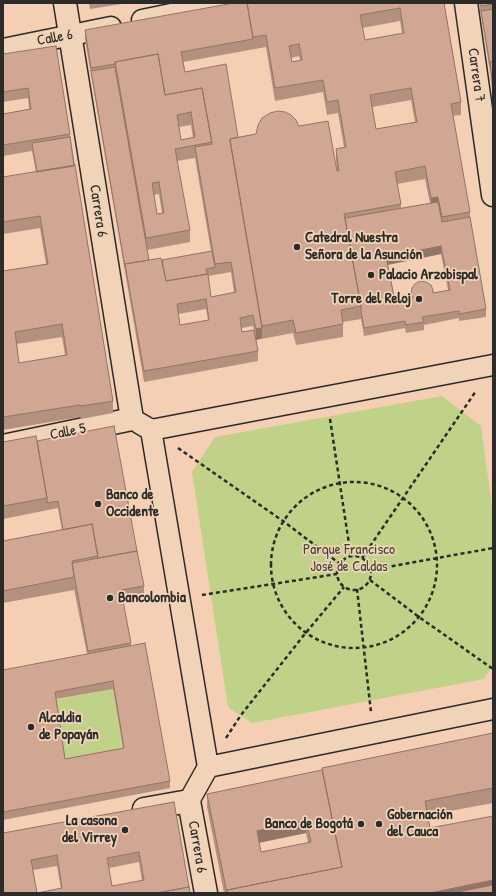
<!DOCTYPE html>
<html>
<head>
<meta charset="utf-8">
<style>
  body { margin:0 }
  #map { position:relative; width:496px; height:896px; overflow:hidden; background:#f4cfb4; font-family:"Patrick Hand",sans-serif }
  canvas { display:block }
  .frame { position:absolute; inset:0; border:4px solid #2b2b2b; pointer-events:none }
</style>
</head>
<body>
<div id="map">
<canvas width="496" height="896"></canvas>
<div class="frame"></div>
</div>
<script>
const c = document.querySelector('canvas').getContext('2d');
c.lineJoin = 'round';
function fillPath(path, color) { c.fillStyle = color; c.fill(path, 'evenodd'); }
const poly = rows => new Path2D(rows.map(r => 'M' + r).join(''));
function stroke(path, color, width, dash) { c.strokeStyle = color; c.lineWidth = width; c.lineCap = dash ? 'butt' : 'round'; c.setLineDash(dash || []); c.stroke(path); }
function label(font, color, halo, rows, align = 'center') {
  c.font = font + ' "Patrick Hand",sans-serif'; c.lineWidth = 3.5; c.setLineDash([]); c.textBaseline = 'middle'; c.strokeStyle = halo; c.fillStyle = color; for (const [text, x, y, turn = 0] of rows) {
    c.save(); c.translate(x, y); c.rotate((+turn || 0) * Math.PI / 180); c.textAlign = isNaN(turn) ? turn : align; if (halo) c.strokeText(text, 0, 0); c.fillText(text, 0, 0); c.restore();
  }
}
fillPath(poly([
  [442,396,481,426,493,515,493,665,484,679,252,723,228,707,192,472,215,437],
  [113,689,124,755,65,767,55,700]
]), '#bfd287');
const street = poly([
  [142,20,225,3],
  [3,49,111,27],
  [139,423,151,430,493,365],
  [151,430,208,767,189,801],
  [208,767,493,709]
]);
const secondary = poly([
  [466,3,493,195],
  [3,446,132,419,65,3],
  [144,809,189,801,206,893]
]);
stroke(street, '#2b2b2b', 23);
stroke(secondary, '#2b2b2b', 25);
stroke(poly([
  [330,419,351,557],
  [178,448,283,521,340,564],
  '271 565a83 83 0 1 1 166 0a83 83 0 1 1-166 0Z',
  '337 573a17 17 0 1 1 34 0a17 17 0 1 1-34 0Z',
  [362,558,476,391],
  [371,570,493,548],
  [370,580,419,617,493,669],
  [357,589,371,712],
  [202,595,337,574],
  [226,738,241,715,304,635,344,587]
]), '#2b2b2b', 2.5, [4, 3]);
stroke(street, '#f1d3b7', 20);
stroke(secondary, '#f1d3b7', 22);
fillPath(poly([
  [89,3,128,3,90,9],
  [444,3,461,102,461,115,453,116,470,212,470,217,486,309,486,317,459,321,459,318,424,325,424,330,406,333,405,328,364,336,361,318,361,319,343,322,343,337,296,345,293,333,256,340,258,351,258,361,144,382,85,40,85,30],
  [400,21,402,33,365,40,362,28],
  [266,47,275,101,323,92,327,115,338,113,344,147,336,149,336,161,337,171,299,126,238,137,185,72,183,62],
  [299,56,300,60,292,62,291,58],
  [411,100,415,122,376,129,372,107],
  [191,125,193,138,181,140,179,127],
  [195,158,211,251,162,260,149,260,147,250,190,242,190,230,177,161],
  [425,179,430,203,401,208,401,204,397,184],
  [159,194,162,213,157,214,154,195],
  [441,254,448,290,433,293,412,288,411,298,395,301,388,265],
  [231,272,234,293,211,297,208,276],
  [206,309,208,320,180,325,178,314],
  [253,326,254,330,242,332,242,328],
  [479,3,493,3,493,97,490,72],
  [3,54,70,134,113,401,113,413,81,419,80,417,3,430,3,271,46,264,40,228,3,234,3,177,36,172,32,151,3,156,3,114,29,109,28,98,3,102],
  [62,337,65,355,19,363,17,344],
  [3,442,137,551,144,586,144,596,123,600,131,646,170,781,170,788,3,820,3,670,87,654,74,589,74,590,3,603,3,541,62,530,58,508,3,519],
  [113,689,123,748,65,759,56,699],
  [493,733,493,803,428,815,430,828,493,893,224,893,207,807,207,794,322,770,322,768],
  [306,833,308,843,261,852,259,843],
  [174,802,190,893,3,893,3,833],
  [139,862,142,881,112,886,109,868],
  [57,866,61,889,37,893,33,870]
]), '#b4907e');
fillPath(poly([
  [438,197,438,209,431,211,431,198],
  [441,246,441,254,386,265,386,257],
  [262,328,262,338,256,340,256,329],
  [306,820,306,833,257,843,257,831],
  [493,880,493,893,430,893]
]), '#927567');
const building = poly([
  [234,3,247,3,253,39,181,52,185,72,226,64,238,137,230,139,230,141,262,328,256,329,253,315,240,318,242,332,254,330,258,351,144,371,125,264,161,258,166,281,208,274,211,297,236,292,231,262,215,264,195,147,212,144,202,88,165,95,158,54,115,62,115,64,91,68,85,30,234,3],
  [206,299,209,320,180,325,177,304,206,299],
  [247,3,444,3,461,102,451,104,470,212,442,217,438,197,431,198,425,166,395,172,401,204,344,214,361,306,341,310,343,324,296,333,293,320,262,326,230,139,256,134,258,125,262,118,270,113,278,111,285,112,291,115,296,120,299,126,328,121,337,171,339,171,336,149,346,147,338,100,327,102,323,80,275,88,266,35,253,37,247,3],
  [400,8,404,33,365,40,360,15,400,8],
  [299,44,302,60,292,62,289,46,299,44],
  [411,88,417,122,376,129,370,95,411,88],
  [481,3,493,3,493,4,481,6,481,3],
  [493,9,493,61,490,62,490,65,481,11,493,9],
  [56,46,70,134,3,145,3,114,31,109,28,88,3,92,3,54,56,46],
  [158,54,165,95,202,88,212,142,175,149,190,230,146,238,115,62,158,54],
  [191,112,195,137,181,140,177,115,191,112],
  [159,182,164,213,157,214,152,183,159,182],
  [493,61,493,87,490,62,493,61],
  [115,67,149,260,125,264,125,267,91,71,115,67],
  [70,137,74,166,37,172,32,143,70,137],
  [75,165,113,401,81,406,80,405,3,417,3,271,48,264,40,216,3,222,3,177,75,165],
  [62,324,67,355,19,363,15,332,62,324],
  [438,202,442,222,470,217,486,309,459,314,459,311,422,317,424,322,406,325,405,321,364,328,361,311,361,306,345,218,438,202],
  [441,246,450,290,433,293,433,290,431,285,426,282,420,281,415,284,412,288,411,295,413,298,395,301,386,257,441,246],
  [212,251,215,267,206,269,207,274,166,281,162,260,212,251],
  [114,426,137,551,98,558,92,524,63,530,58,501,47,503,47,498,37,441,114,426],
  [36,436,47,498,3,506,3,442,36,436],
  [92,524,98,556,72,561,74,577,3,591,3,541,92,524],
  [137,551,144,586,121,590,131,643,88,651,72,563,137,551],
  [145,643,170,781,3,812,3,670,145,643],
  [113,681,124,748,65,759,55,692,113,681],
  [493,733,493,788,425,801,430,828,493,816,493,880,430,893,227,893,227,890,342,867,322,768,493,733],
  [322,770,342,867,227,890,227,893,207,794,322,770],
  [306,820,311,842,261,852,257,831,306,820],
  [174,802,189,887,157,893,3,893,3,833,174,802],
  [139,852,144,880,112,886,107,858,139,852],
  [57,855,62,888,37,893,31,860,57,855],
  [493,885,493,893,453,893,493,885],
  [189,887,190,893,157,893,189,887]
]);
fillPath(building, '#d1a793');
stroke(building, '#927567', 1);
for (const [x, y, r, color] of [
  [297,247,4,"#2b2b2b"],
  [371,275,4,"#2b2b2b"],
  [419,299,4,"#2b2b2b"],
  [98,504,4,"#2b2b2b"],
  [110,598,4,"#2b2b2b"],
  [31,727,4,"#2b2b2b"],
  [361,824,4,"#2b2b2b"],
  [379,824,4,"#2b2b2b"],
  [125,830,4,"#2b2b2b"]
]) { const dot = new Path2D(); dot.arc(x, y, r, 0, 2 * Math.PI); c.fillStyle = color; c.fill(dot); stroke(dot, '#f1d3b7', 1.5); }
label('15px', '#2b2b2b', '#f1d3b7', [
  ["Calle 6",55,38,-11],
  ["Carrera 7",476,75,82],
  ["Carrera 6",98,211,81],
  ["Calle 5",68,432,-11],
  ["Carrera 6",197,847,80]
]);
label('bold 15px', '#2b2b2b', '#f1d3b7', [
  ["Catedral Nuestra",305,238],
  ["Señora de la Asunción",305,255],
  ["Palacio Arzobispal",379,275],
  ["Torre del Reloj",411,299,"right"],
  ["Banco de",106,495],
  ["Occidente",106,512],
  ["Bancolombia",118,598],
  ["Alcaldia",39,718],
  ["de Popayán",39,735],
  ["Gobernación",387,815],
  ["del Cauca",387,832],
  ["La casona",117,821,"right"],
  ["del Virrey",117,838,"right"],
  ["Banco de Bogotá",353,824,"right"]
], 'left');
label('15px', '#414439', '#f1d3b7', [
  ["Parque Francisco",349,550],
  ["José de Caldas",349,567]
]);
</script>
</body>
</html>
